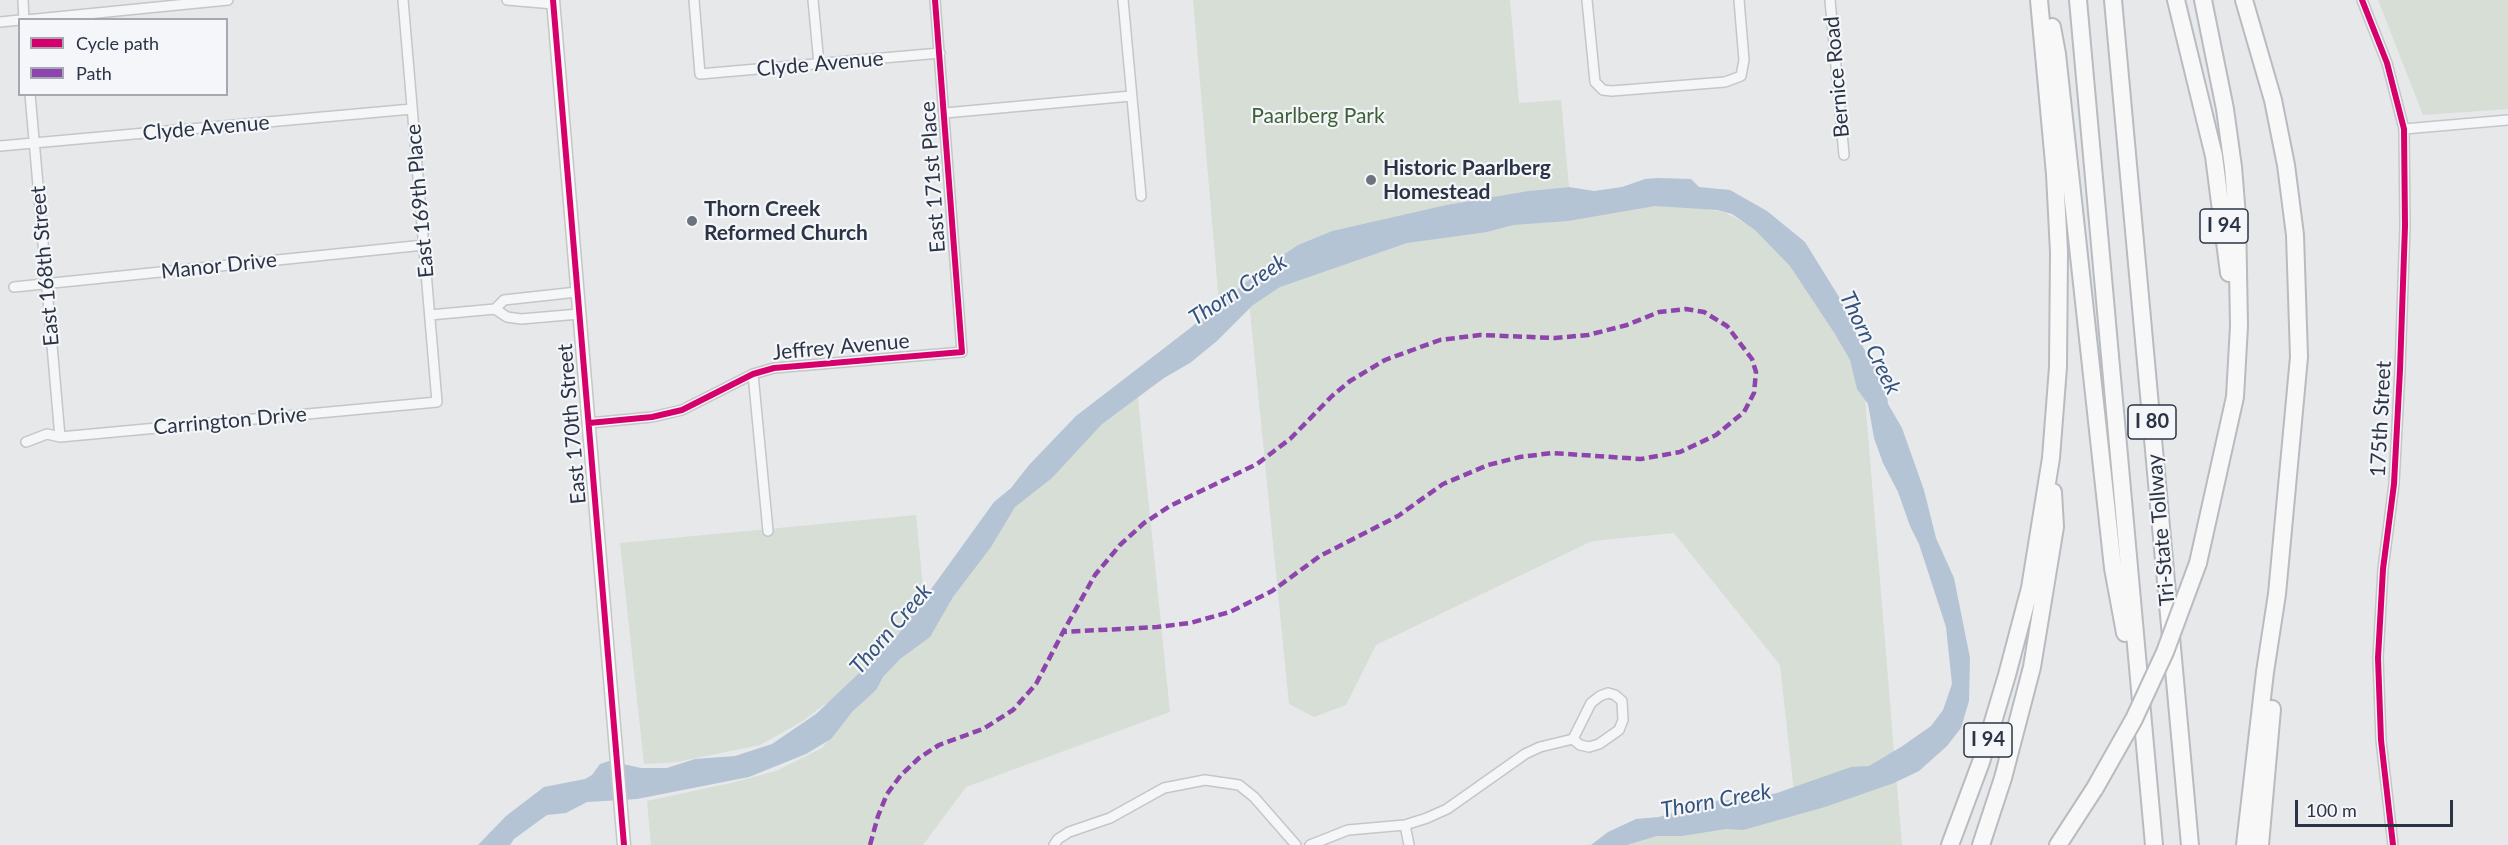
<!DOCTYPE html>
<html>
<head>
<meta charset="utf-8">
<style>
  body { margin:0 }
  #map { position:relative; width:2508px; height:845px; overflow:hidden; background:#e6e8ea; font-family:Lato,sans-serif }
  canvas { display:block }
  .legend { position:absolute; left:18px; top:18px; width:210px; height:78px; box-sizing:border-box; background:#f4f6f9; border:2px solid #a4a8b1; margin:0; padding:8px 10px; list-style:none; font-size:18px; color:#2b3445 }
  .legend li { display:flex; align-items:center; gap:12px; height:30px }
  .legend b { width:30px; border:2px solid #a4a8b1 }
  .scale { position:absolute; left:2295px; top:800px; width:158px; height:27px; box-sizing:border-box; border:3px solid #2b3445; border-top:0; padding-left:8px; font-size:18px; line-height:21px; white-space:nowrap; color:#2b3445; -webkit-text-stroke:4px #f4f6f9; paint-order:stroke }
</style>
</head>
<body>
<div id="map">
<canvas width="2508" height="845"></canvas>
<ul class="legend">
<li><b style="height:8px;background:#d6006c"></b>Cycle path</li>
<li><b style="height:8px;background:#8e44ad"></b>Path</li>
</ul>
<div class="scale">100 m</div>
</div>
<script>
const c = document.querySelector('canvas').getContext('2d');
c.lineJoin = 'round';
function fillPath(path, color) { c.fillStyle = color; c.fill(path, 'evenodd'); }
const poly = rows => new Path2D(rows.map(r => 'M' + r).join(''));
function stroke(path, color, width, dash) { c.strokeStyle = color; c.lineWidth = width; c.lineCap = dash ? 'butt' : 'round'; c.setLineDash(dash || []); c.stroke(path); }
function label(font, color, halo, rows, align = 'center') {
  c.font = font + ' Lato,sans-serif'; c.lineWidth = 4.5; c.setLineDash([]); c.textBaseline = 'middle'; c.strokeStyle = halo; c.fillStyle = color; for (const [text, x, y, turn = 0] of rows) {
    c.save(); c.translate(x, y); c.rotate((+turn || 0) * Math.PI / 180); c.textAlign = isNaN(turn) ? turn : align; if (halo) c.strokeText(text, 0, 0); c.fillText(text, 0, 0); c.restore();
  }
}
fillPath(poly([
  [1193,0,1510,0,1519,103,1561,100,1569,187,1528,191,1446,205,1332,231,1298,245,1262,269,1219,303],
  [2378,0,2508,0,2508,109,2423,115],
  [1647,198,1724,212,1767,235,1823,308,1864,386,1895,764,1795,801,1780,665,1674,533,1592,541,1376,645,1346,705,1314,717,1289,704,1248,291,1282,265],
  [1137,389,1170,712,966,787,923,845,651,845,647,801,731,783,776,771,822,748,916,637,976,551,1085,427],
  [916,515,925,608,844,695,822,706,803,721,760,745,677,762,644,764,620,543],
  [1896,775,1902,845,1627,845,1657,836,1682,836]
]), '#d6ded6');
fillPath(poly([
  [1657,178,1691,179,1699,187,1730,190,1767,211,1805,242,1839,297,1864,349,1885,382,1888,404,1902,428,1924,490,1936,538,1954,578,1970,658,1969,701,1961,728,1947,746,1919,771,1894,783,1825,807,1743,830,1726,829,1682,836,1657,836,1627,845,1591,845,1608,832,1636,819,1659,817,1714,801,1755,798,1777,793,1851,767,1869,766,1901,747,1931,726,1943,710,1952,684,1946,627,1919,544,1910,526,1898,492,1883,463,1874,438,1868,404,1857,389,1850,360,1835,334,1790,266,1755,230,1732,214,1717,210,1655,206,1568,221,1513,225,1487,232,1407,243,1280,287,1253,305,1217,341,1190,363,1164,378,1102,424,1052,478,1015,507,991,547,953,597,930,637,900,659,883,677,876,690,853,711,831,739,806,754,749,777,637,799,587,802,566,813,547,815,514,839,510,845,478,845,506,816,544,787,585,779,592,775,600,764,609,761,641,768,667,768,695,759,735,756,772,744,816,714,895,639,994,502,1011,488,1029,465,1076,416,1189,329,1262,269,1298,245,1332,231,1446,205,1528,191,1569,187,1594,191,1622,187,1645,179]
]), '#b4c4d5');
const street = poly([
  [23,0,24,20],
  [507,0,554,4],
  [694,0,700,74,940,53],
  [813,0,819,64],
  [1123,0,1141,196],
  [1587,0,1595,82,1603,90,1612,91,1725,82,1741,76,1744,60,1739,0],
  [1830,0,1844,155],
  [2362,0,2387,63,2404,129,2405,226,2400,370,2394,484,2383,569,2378,658,2381,740,2393,845],
  [26,20,228,0],
  [0,22,20,20],
  [30,94,60,437],
  [945,113,1131,96],
  [2404,129,2508,120],
  [0,146,412,109],
  [14,287,424,245],
  [495,309,504,300,577,292],
  [430,315,495,309,507,317,521,319,579,314],
  [753,374,768,531],
  [589,423,652,417,682,410,753,374,774,368,962,352,935,0],
  [26,442,47,434,60,437,437,402,403,0],
  [1608,693,1615,695,1622,701,1623,720,1619,730,1599,744,1589,747,1580,745,1573,739,1591,703,1600,696,1608,693],
  [1405,825,1409,845],
  [1054,845,1058,839,1069,832,1110,818,1164,788,1205,780,1239,785,1254,797,1296,845],
  [1310,845,1348,830,1405,825,1427,818,1447,809,1525,754,1540,747,1573,739]
]);
const secondary = poly([
  [553,0,624,845]
]);
const highway = poly([
  [2078,0,2154,845],
  [2113,0,2190,845],
  [2176,0,2214,156,2229,273],
  [2244,0,2273,100,2286,165,2295,235,2299,357,2277,594,2265,672,2245,845],
  [2052,27,2057,54,2113,568,2125,633],
  [2198,563,2235,397,2239,326,2237,216,2233,167,2225,109,2203,0],
  [1950,845,1981,762,2007,675,2030,588,2051,458,2058,367,2059,252,2055,174,2039,0],
  [1981,845,2003,778,2032,667,2055,527,2053,492],
  [2058,845,2095,788],
  [2260,845,2272,709]
]);
stroke(street, '#c4c6c8', 12);
stroke(secondary, '#c4c6c8', 15);
stroke(highway, '#b8bbbf', 20);
stroke(street, '#f5f6f7', 9);
stroke(secondary, '#f8f8f8', 12);
stroke(highway, '#f8f8f8', 16);
const highwayBridge = poly([
  [2095,788,2134,719,2165,652,2198,563]
]);
stroke(highwayBridge, '#b8bbbf', 20, []);
stroke(highwayBridge, '#f8f8f8', 16);
stroke(poly([
  [870,845,878,816,887,794,901,775,919,758,939,745,983,729,1013,710,1036,684,1063,632,1095,575,1120,545,1144,523,1170,506,1257,464,1290,439,1332,396,1350,381,1385,360,1440,340,1480,335,1555,338,1588,335,1627,325,1659,312,1686,309,1704,312,1727,326,1752,359,1756,372,1754,393,1744,412,1716,435,1680,452,1641,459,1552,453,1520,457,1488,465,1443,484,1398,516,1320,556,1272,591,1230,612,1190,623,1157,627,1063,632]
]), '#8e44ad', 4.5, [9, 4.5]);
stroke(poly([
  [553,0,624,845],
  [2362,0,2387,63,2404,129,2405,226,2400,370,2394,484,2383,569,2378,658,2381,740,2393,845],
  [589,423,652,417,682,410,753,374,774,368,962,352,935,0]
]), '#d6006c', 6);
for (const [x, y, r, color] of [
  [1371,180,6,"#6c737f"],
  [692,221,6,"#6c737f"]
]) { const dot = new Path2D(); dot.arc(x, y, r, 0, 2 * Math.PI); c.fillStyle = color; c.fill(dot); stroke(dot, '#f4f6f9', 2); }
for (const [x, y, w] of [
  [2224,226,48],
  [2152,422,48],
  [1988,740,48]
]) { const box = new Path2D(); box.roundRect(x - w / 2, y - 17, w, 34, 4.5); c.fillStyle = '#f4f6f9'; c.fill(box); stroke(box, '#2b3445', 1.5); }
label('bold 20px', '#2b3445', null, [
  ["I 94",2224,226],
  ["I 80",2152,422],
  ["I 94",1988,740]
]);
label('21px', '#2b3445', '#f4f6f9', [
  ["Clyde Avenue",820,64,-5],
  ["Bernice Road",1837,77,-95],
  ["Clyde Avenue",206,128,-5],
  ["East 171st Place",933,177,-94],
  ["East 169th Place",420,201,-95],
  ["East 168th Street",45,266,-95],
  ["Manor Drive",219,266,-6],
  ["Jeffrey Avenue",841,347,-5],
  ["175th Street",2381,419,-87],
  ["Carrington Drive",230,421,-5],
  ["East 170th Street",572,424,-95],
  ["Tri-State Tollway",2161,530,-95]
]);
label('21px', '#3f6138', '#f4f6f9', [
  ["Paarlberg Park",1318,116]
]);
label('bold 21px', '#2b3445', '#f4f6f9', [
  ["Historic Paarlberg",1383,168],
  ["Homestead",1383,192],
  ["Thorn Creek",704,209],
  ["Reformed Church",704,233]
], 'left');
label('italic 22px', '#34527a', '#f4f6f9', [
  ["Thorn Creek",1238,290,-33],
  ["Thorn Creek",1870,343,64],
  ["Thorn Creek",891,629,-49],
  ["Thorn Creek",1716,801,-10]
]);
</script>
</body>
</html>
